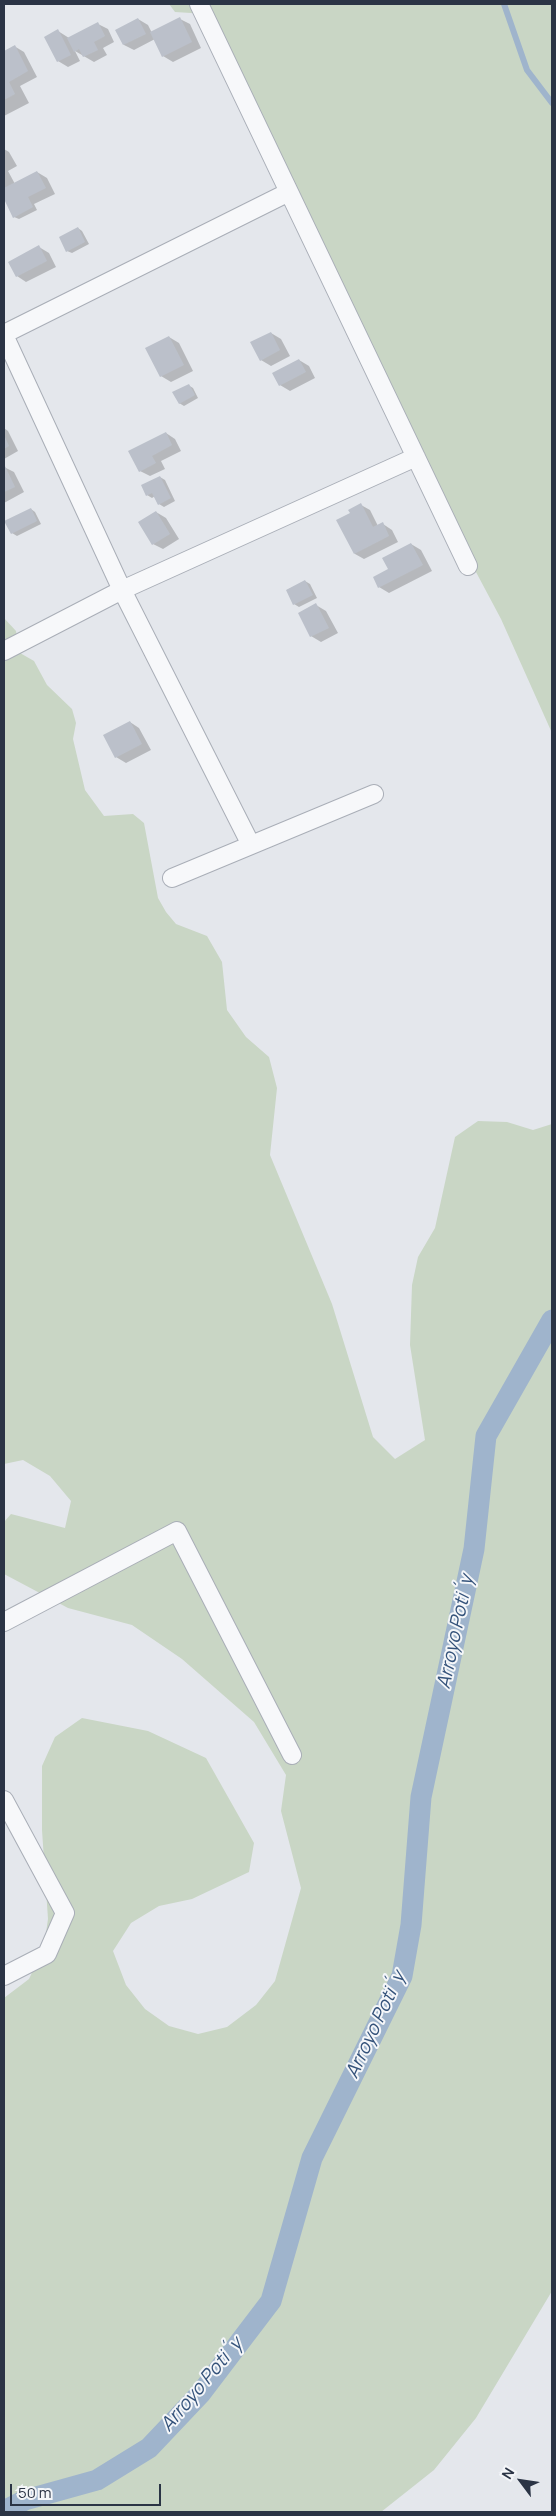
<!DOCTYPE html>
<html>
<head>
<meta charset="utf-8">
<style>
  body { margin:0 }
  #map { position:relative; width:556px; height:2516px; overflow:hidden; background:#e4e7ec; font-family:Manrope,sans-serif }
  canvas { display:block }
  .frame { position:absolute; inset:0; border:5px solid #2b3445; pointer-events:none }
  .north { position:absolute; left:496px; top:2456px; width:50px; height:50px; -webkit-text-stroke:4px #f4f6f9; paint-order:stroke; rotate:301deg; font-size:14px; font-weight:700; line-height:20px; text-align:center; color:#2b3445 }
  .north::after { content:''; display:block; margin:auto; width:18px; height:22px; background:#2b3445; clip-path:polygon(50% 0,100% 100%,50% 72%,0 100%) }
  .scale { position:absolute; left:10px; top:2484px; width:151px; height:22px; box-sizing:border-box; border:2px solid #2b3445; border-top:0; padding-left:6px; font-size:15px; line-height:18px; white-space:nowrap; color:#2b3445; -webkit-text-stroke:4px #f4f6f9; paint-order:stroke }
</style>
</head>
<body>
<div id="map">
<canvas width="556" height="2516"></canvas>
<div class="frame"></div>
<div class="north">N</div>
<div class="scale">50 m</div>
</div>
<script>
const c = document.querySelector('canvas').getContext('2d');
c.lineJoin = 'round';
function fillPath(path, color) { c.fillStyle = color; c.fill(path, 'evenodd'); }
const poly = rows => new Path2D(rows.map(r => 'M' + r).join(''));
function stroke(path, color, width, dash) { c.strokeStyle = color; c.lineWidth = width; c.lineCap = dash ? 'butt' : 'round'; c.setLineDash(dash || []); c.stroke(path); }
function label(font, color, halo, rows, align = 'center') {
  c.font = font + ' Manrope,sans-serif'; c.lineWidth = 4; c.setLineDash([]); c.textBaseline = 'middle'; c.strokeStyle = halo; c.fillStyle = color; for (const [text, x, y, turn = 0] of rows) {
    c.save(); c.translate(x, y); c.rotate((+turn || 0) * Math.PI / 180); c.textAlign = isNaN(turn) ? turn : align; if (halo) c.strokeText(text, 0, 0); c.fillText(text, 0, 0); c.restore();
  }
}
fillPath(poly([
  [169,4,552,4,552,733,501,619,419,465,346,313,329,254,287,186,207,14,175,12],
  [4,618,16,631,20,653,34,661,47,685,72,709,76,723,73,739,85,790,104,816,133,814,144,823,158,898,166,912,176,924,207,936,222,962,227,1010,246,1037,269,1057,277,1088,270,1155,332,1304,373,1437,395,1459,425,1440,410,1345,412,1285,418,1257,435,1228,455,1137,478,1121,507,1122,533,1130,552,1124,552,2291,476,2418,434,2470,381,2512,4,2512,4,1998,29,1979,44,1947,48,1919,42,1830,42,1766,55,1737,82,1718,148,1731,206,1758,254,1843,249,1872,192,1899,159,1906,131,1923,113,1951,126,1985,145,2009,169,2026,198,2034,227,2027,256,2005,275,1981,301,1888,281,1811,286,1775,254,1722,182,1659,132,1625,68,1608,4,1574,4,1522,11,1514,65,1528,71,1501,50,1476,23,1460,4,1464]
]), '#c9d6c5');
fillPath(poly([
  [138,19,148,25,152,33,180,19,190,24,201,48,173,62,163,56,155,39,134,50,124,45,117,30],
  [98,24,108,29,114,42,103,48,107,55,94,62,75,51,80,61,68,67,58,61,58,31,69,38],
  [14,46,24,52,37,77,20,86,29,103,4,116,4,52],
  [4,149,9,152,17,166,8,171,15,184,37,172,47,178,55,194,34,204,37,210,19,219,14,217,4,196],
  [78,228,82,231,89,244,72,253,67,251],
  [39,247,49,253,56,267,26,282,17,276],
  [271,333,281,339,290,356,271,366,261,360],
  [169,337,179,343,193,371,171,382,161,376],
  [299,360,309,366,315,378,290,391,280,385],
  [188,385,193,388,198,398,184,406,179,403],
  [4,428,8,431,18,451,4,459],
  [166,433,175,439,181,451,161,461,165,469,150,476,140,471],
  [4,467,14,472,24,492,4,503],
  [160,477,165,480,175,501,164,507,159,504,155,496,152,498,147,495],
  [361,505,370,510,378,526,383,524,392,530,398,542,364,559,355,554,351,514],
  [31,509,35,512,41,524,17,536,12,533],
  [156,512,166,518,179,539,163,549,153,544],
  [411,544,421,550,432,571,389,593,379,587,389,570],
  [305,581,310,584,317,598,299,607,294,604,287,590],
  [316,605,326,611,338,633,321,642,311,636],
  [130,722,139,728,151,750,126,763,116,757,105,736]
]), '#0003');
stroke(poly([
  [504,4,527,70,552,103]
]), '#9fb4cc', 6);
stroke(poly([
  [4,2511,25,2500,97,2480,149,2448,201,2393,271,2301,312,2158,402,1976,411,1925,421,1797,474,1549,486,1436,552,1320]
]), '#9fb4cc', 21);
fillPath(poly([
  [180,17,192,42,162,57,150,32],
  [138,18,146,34,123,45,115,30],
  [98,22,105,36,94,42,98,50,83,57,79,49,74,52,67,38],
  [58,29,71,55,57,62,44,37],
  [15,45,28,71,9,82,15,94,4,100,4,51],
  [37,171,46,188,28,197,33,207,13,218,4,199,4,188],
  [78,227,85,242,66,252,59,237],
  [39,245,47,261,16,277,8,262],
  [271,332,280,350,260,361,250,342],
  [169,336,184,365,160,377,145,348],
  [299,359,306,372,279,386,272,373],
  [189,384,195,395,179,404,172,392],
  [166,432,172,445,152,456,156,463,139,472,128,451],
  [4,435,9,446,4,449],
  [4,464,15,487,4,492],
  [160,476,171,498,158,505,152,493,146,496,141,485],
  [361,503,373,527,383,522,389,536,354,554,336,520,350,513,348,510],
  [31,508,37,521,11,534,4,521],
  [156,511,170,534,152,545,138,522],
  [411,543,423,565,378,588,373,577,388,569,382,558],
  [305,580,313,595,293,605,286,590],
  [316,603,329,628,310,637,298,613],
  [130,721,142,744,115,758,103,735]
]), '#bbc0ca');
const street = poly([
  [199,4,468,566],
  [4,334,289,192],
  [4,335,122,590,251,845],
  [4,651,122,590,416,457],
  [172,878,374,794],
  [4,1622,177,1531,292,1755],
  [4,1800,65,1913,47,1954,4,1976]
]);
stroke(street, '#a9aeb7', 20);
stroke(street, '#f7f8fa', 18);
label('italic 19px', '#34527a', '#f4f6f9', [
  ["Arroyo Poti´y",456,1632,-78],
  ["Arroyo Poti´y",376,2025,-65],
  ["Arroyo Poti´y",202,2385,-50]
]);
</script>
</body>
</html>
